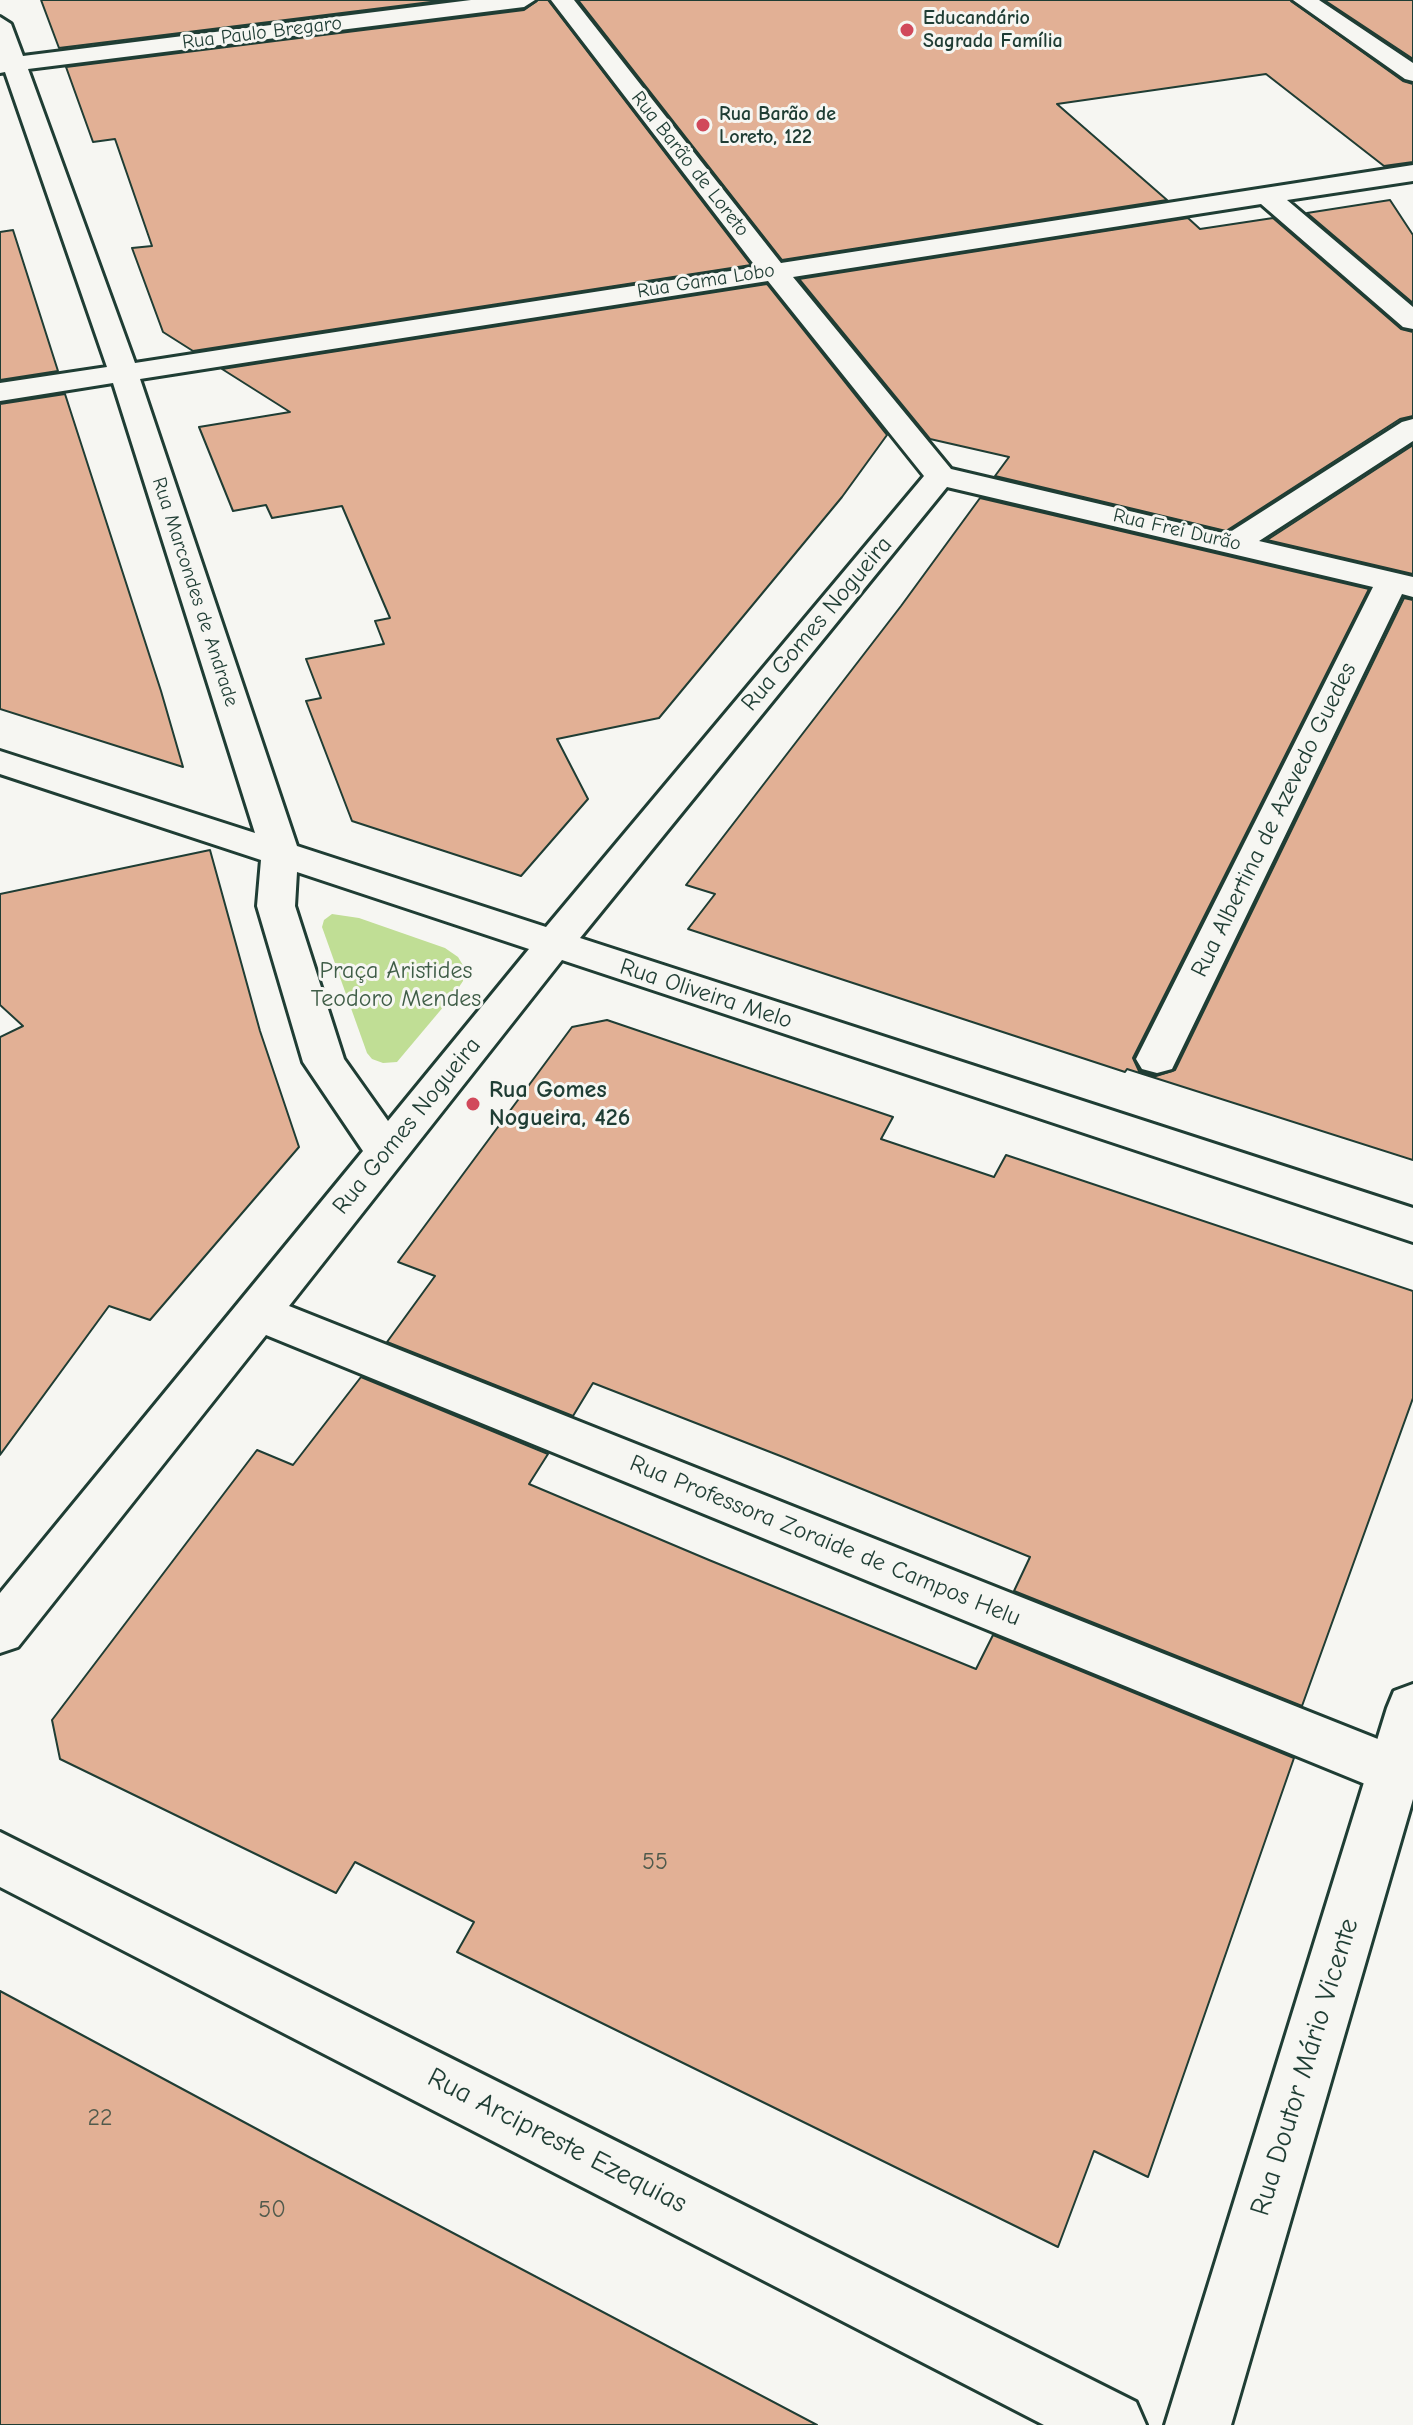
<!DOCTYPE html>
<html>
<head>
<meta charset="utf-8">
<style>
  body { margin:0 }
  canvas { display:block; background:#f6f6f2 }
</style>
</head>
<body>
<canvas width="1413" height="2425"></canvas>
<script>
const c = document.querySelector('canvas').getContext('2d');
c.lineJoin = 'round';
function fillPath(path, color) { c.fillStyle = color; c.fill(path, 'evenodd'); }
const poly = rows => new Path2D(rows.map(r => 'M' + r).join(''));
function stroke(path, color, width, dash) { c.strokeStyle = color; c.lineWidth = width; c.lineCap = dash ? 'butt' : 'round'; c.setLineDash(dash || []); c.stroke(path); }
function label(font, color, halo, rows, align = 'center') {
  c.font = font + ' "Comic Neue",sans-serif'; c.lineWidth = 6; c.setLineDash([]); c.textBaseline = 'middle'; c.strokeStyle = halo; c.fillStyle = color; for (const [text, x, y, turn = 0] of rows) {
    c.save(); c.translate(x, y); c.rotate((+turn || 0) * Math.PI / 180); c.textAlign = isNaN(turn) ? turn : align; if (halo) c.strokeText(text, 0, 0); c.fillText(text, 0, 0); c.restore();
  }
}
fillPath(poly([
  [332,914,359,918,445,948,458,957,464,967,463,981,455,993,397,1062,383,1063,372,1059,367,1053,322,927,324,920]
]), '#c0de95');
const building = poly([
  [41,0,447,0,59,48,41,0],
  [538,0,548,0,751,265,193,351,163,332,132,248,152,246,115,139,93,142,66,67,524,10,538,0],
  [578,0,1290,0,1403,81,1413,84,1413,162,1384,166,1266,74,1057,104,1167,200,782,260,578,0],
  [1324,0,1413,0,1413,59,1324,0],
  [1390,200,1413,235,1413,303,1307,213,1390,200],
  [1188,218,1200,229,1273,218,1401,329,1413,332,1413,416,1400,419,1226,531,995,476,1009,457,930,439,799,279,1188,218],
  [13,230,58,371,0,380,0,232,13,230],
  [767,284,887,435,842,497,659,718,557,739,588,799,521,876,352,821,306,701,321,698,306,659,384,644,375,621,390,618,342,506,272,518,266,505,233,511,199,427,290,412,222,369,767,284],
  [65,394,161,691,183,767,0,709,0,404,65,394],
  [1413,445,1413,574,1267,540,1413,445],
  [980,498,1369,589,1133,1058,1139,1071,1156,1076,1175,1070,1404,598,1413,600,1413,1160,1127,1069,1125,1072,688,929,715,894,686,885,901,606,980,498],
  [210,850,260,1031,299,1147,150,1320,109,1306,0,1455,0,1037,23,1026,0,1005,0,894,210,850],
  [607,1020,893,1117,881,1139,994,1177,1006,1155,1413,1291,1413,1398,1302,1706,1014,1591,1030,1557,783,1457,593,1383,573,1416,387,1342,435,1276,398,1262,572,1027,607,1020],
  [361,1377,548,1454,529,1484,709,1560,976,1669,993,1635,1294,1758,1148,2177,1094,2151,1058,2247,457,1952,474,1922,355,1862,336,1893,60,1759,52,1720,257,1450,293,1465,361,1377],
  [0,1991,309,2157,817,2425,0,2425,0,1991]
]);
fillPath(building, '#e2b095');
stroke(building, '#1f3d34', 2);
const minor = poly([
  [471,0,535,0,524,7,28,69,135,363,756,267,551,0,574,0,781,263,1413,165,1413,181,1287,200,1413,307,1413,329,1403,327,1261,204,793,277,951,469,1227,534,1402,422,1413,419,1413,441,1259,541,1413,577,1413,597,1402,594,1172,1069,1157,1073,1142,1069,1136,1059,1373,587,947,487,580,938,1413,1208,1413,1242,562,960,289,1306,1413,1753,1413,1789,1394,1796,1375,1788,266,1335,18,1647,0,1653,0,1593,363,1151,303,1062,257,906,261,860,0,774,0,751,255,833,113,383,0,401,0,383,107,367,5,72,0,73,0,17,11,24,23,56,471,0],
  [768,281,924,476,546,927,297,846,140,379,768,281],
  [297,872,529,949,388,1121,344,1059,295,906,297,872],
  [0,1832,1136,2402,1146,2425,1044,2425,0,1887,0,1832]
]);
const tertiary = poly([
  [1293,0,1319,0,1413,63,1413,81,1405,79,1293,0],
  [1413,1684,1413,1799,1231,2425,1165,2425,1387,1708,1394,1691,1413,1684]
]);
stroke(minor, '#1f3d34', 6);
stroke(tertiary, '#1f3d34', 6);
fillPath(minor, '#f6f6f2');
fillPath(tertiary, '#f6f6f2');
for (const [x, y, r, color] of [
  [907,30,8,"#d1495b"],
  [703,125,8,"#d1495b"],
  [473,1104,8,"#d1495b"]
]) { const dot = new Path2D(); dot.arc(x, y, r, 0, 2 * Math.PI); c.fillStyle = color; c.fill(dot); stroke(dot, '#f6f6f2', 3); }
label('bold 20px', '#1f3d34', '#f6f6f2', [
  ["Educandário",923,18],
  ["Sagrada Família",923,41],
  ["Rua Barão de",719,114],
  ["Loreto, 122",719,137]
], 'left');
label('20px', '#1f3d34', '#f6f6f2', [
  ["Rua Paulo Bregaro",262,33,-7],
  ["Rua Barão de Loreto",690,164,52],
  ["Rua Gama Lobo",706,281,-9],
  ["Rua Frei Durão",1177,530,13],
  ["Rua Marcondes de Andrade",195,592,72]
]);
label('24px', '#1f3d34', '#f6f6f2', [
  ["Rua Gomes Nogueira",817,624,-50],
  ["Rua Albertina de Azevedo Guedes",1274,820,-64],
  ["Rua Oliveira Melo",706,994,18],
  ["Rua Gomes Nogueira",407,1126,-51],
  ["Rua Professora Zoraide de Campos Helu",825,1541,22]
]);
label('24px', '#3f5d47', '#f6f6f2', [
  ["Praça Aristides",396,971],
  ["Teodoro Mendes",396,999]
]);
label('bold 24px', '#1f3d34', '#f6f6f2', [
  ["Rua Gomes",489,1090],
  ["Nogueira, 426",489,1118]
], 'left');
label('24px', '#505a4c', null, [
  ["55",655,1862],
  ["22",100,2118],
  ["50",272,2210]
]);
label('28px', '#1f3d34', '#f6f6f2', [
  ["Rua Doutor Mário Vicente",1305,2067,-73],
  ["Rua Arcipreste Ezequias",557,2141,27]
]);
</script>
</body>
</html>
